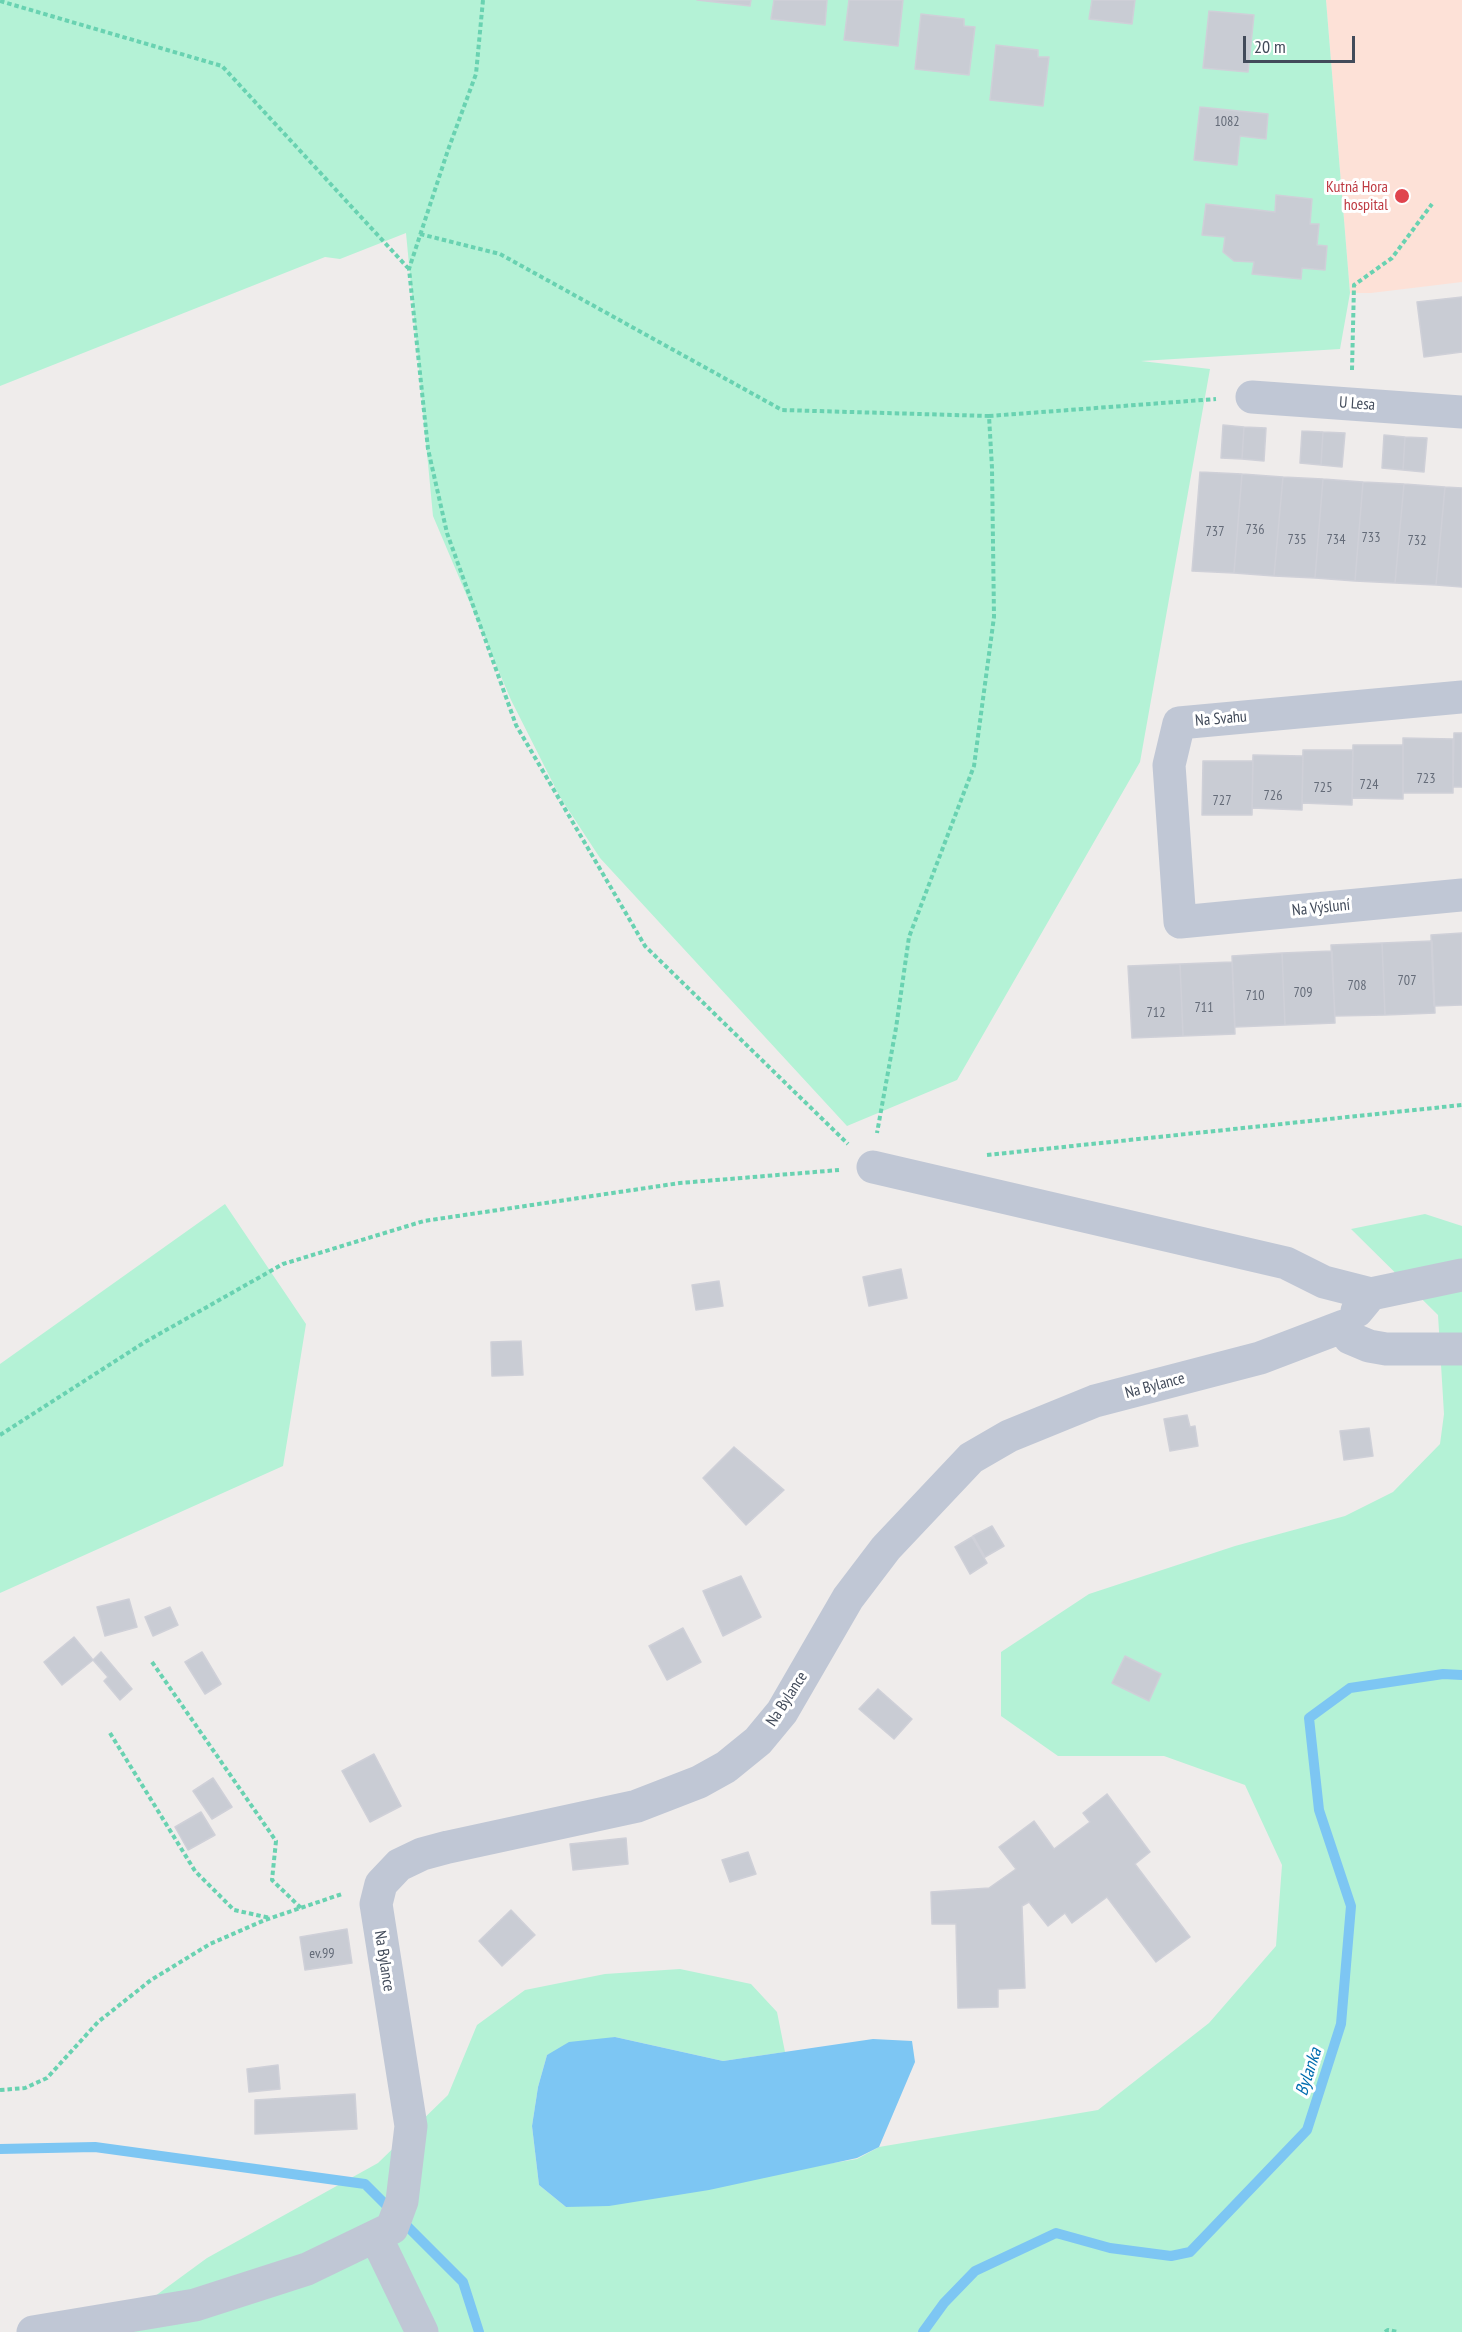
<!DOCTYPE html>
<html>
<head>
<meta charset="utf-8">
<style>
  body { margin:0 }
  #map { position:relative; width:1462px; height:2332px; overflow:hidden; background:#efeceb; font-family:"PT Sans Narrow",sans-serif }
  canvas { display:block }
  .scale { position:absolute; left:1243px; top:36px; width:112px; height:27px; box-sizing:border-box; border:3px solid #424b5a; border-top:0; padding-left:8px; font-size:18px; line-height:21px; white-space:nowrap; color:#424b5a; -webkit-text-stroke:4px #fff; paint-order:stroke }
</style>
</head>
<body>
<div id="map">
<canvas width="1462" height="2332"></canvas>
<div class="scale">20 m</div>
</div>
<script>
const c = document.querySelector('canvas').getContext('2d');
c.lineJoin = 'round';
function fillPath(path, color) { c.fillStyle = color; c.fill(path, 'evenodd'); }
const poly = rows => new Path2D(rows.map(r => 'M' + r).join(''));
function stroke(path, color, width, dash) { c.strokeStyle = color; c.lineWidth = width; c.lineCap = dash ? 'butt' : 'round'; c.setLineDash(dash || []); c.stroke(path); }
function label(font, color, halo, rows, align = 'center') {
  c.font = font + ' "PT Sans Narrow",sans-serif'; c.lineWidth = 6; c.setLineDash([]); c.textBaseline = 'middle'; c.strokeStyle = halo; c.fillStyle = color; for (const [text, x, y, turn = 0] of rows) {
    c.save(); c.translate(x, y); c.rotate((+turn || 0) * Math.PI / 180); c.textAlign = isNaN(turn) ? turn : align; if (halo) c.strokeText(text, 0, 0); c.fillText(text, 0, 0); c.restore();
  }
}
fillPath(poly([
  [1326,0,1462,0,1462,282,1371,293,1350,293]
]), '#fde1d7');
fillPath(poly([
  [0,0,1326,0,1350,293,1340,349,1141,361,1210,369,1140,762,957,1080,847,1126,600,858,560,797,511,700,433,516,406,233,340,259,325,257,0,386],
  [225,1204,306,1324,283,1466,0,1593,0,1364],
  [1425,1214,1462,1226,1462,2332,106,2332,207,2258,378,2163,448,2095,477,2025,525,1990,605,1974,680,1969,751,1984,777,2012,785,2052,723,2061,615,2037,547,2055,538,2087,532,2126,539,2185,566,2207,857,2159,879,2147,1098,2110,1209,2023,1276,1946,1282,1865,1245,1785,1164,1756,1058,1756,1001,1716,1001,1652,1089,1594,1235,1546,1345,1516,1393,1492,1440,1444,1444,1414,1438,1315,1351,1229]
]), '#b4f2d6');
fillPath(poly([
  [615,2037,723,2061,873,2039,912,2041,915,2062,879,2147,857,2158,709,2190,609,2206,566,2207,539,2185,532,2126,538,2087,547,2055,569,2042]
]), '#7dc6f3');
stroke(poly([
  [0,2149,95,2147,365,2184,463,2282,479,2332],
  [923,2332,944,2303,975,2271,1056,2233,1110,2248,1171,2256,1190,2252,1307,2130,1341,2024,1351,1906,1319,1810,1309,1718,1350,1688,1443,1674,1462,1675]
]), '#7dc6f3', 10);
const building = poly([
  [697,0,751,0,750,6,697,0],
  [774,0,827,0,825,25,771,19,774,0],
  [849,0,903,0,898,46,844,40,849,0],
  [1092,0,1135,0,1132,24,1089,19,1092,0],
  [1209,11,1254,15,1248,72,1203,68,1209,11],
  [921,14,964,19,964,26,975,27,969,75,915,69,921,14],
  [996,45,1038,50,1038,57,1049,57,1043,106,990,100,996,45],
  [1200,107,1268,114,1266,139,1240,136,1237,165,1194,160,1200,107],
  [1276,195,1312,199,1310,224,1319,224,1317,245,1327,246,1325,270,1302,268,1301,279,1252,274,1254,262,1234,261,1223,252,1225,237,1202,235,1206,204,1275,212,1276,195],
  [1462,297,1462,352,1424,357,1417,302,1462,297],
  [1223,425,1244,427,1242,459,1221,458,1223,425],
  [1244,427,1266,428,1264,461,1242,459,1244,427],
  [1302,431,1323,432,1321,465,1300,463,1302,431],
  [1323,432,1345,433,1342,467,1321,465,1323,432],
  [1384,435,1405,437,1403,470,1382,468,1384,435],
  [1405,437,1427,438,1424,472,1403,470,1405,437],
  [1200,472,1242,474,1234,573,1192,571,1200,472],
  [1242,474,1283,477,1274,576,1234,573,1242,474],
  [1283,477,1323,479,1315,578,1274,576,1283,477],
  [1323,479,1363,482,1355,581,1315,578,1323,479],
  [1363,482,1404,484,1395,583,1355,581,1363,482],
  [1404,484,1445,487,1436,585,1395,583,1404,484],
  [1445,487,1462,488,1462,587,1436,585,1445,487],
  [1454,733,1462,733,1462,787,1453,787,1454,733],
  [1403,738,1453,739,1453,793,1403,793,1403,738],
  [1353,745,1403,745,1403,799,1352,798,1353,745],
  [1303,750,1353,750,1352,805,1302,803,1303,750],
  [1253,755,1303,756,1302,810,1252,808,1253,755],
  [1203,761,1253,761,1252,815,1202,815,1203,761],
  [1462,933,1462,1005,1434,1006,1431,935,1462,933],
  [1432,941,1435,1013,1385,1015,1382,943,1432,941],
  [1382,943,1385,1015,1335,1016,1331,945,1382,943],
  [1332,951,1335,1023,1285,1025,1282,953,1332,951],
  [1282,953,1285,1025,1235,1027,1232,956,1282,953],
  [1232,962,1235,1034,1183,1036,1180,964,1232,962],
  [1180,964,1183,1036,1132,1038,1128,966,1180,964],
  [901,1269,907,1298,869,1306,863,1277,901,1269],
  [719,1281,723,1306,696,1310,692,1285,719,1281],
  [521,1341,523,1375,492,1376,491,1342,521,1341],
  [1187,1415,1190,1427,1195,1426,1198,1446,1170,1451,1164,1419,1187,1415],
  [1369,1428,1373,1456,1344,1460,1340,1431,1369,1428],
  [734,1447,784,1490,746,1525,703,1478,734,1447],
  [992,1526,1004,1546,985,1557,973,1536,992,1526],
  [972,1537,987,1563,970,1574,955,1547,972,1537],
  [741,1576,761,1617,723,1636,703,1591,741,1576],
  [129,1599,137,1627,105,1636,97,1607,129,1599],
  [170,1607,178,1625,153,1636,145,1617,170,1607],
  [683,1628,701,1662,667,1680,649,1646,683,1628],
  [74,1637,93,1660,62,1685,44,1662,74,1637],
  [101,1652,132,1689,120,1700,104,1681,108,1677,93,1660,101,1652],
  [202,1652,221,1684,205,1694,185,1662,202,1652],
  [1125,1656,1161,1674,1149,1701,1112,1683,1125,1656],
  [878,1689,912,1719,894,1739,859,1709,878,1689],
  [374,1754,401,1806,370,1822,342,1771,374,1754],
  [213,1778,232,1807,212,1819,193,1791,213,1778],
  [1107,1794,1150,1852,1135,1864,1190,1937,1156,1962,1107,1897,1072,1923,1065,1913,1048,1926,1029,1902,1022,1906,1025,1988,998,1989,998,2007,958,2008,956,1924,932,1924,931,1892,989,1888,1016,1869,999,1847,1034,1821,1054,1849,1090,1822,1083,1813,1107,1794],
  [201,1812,215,1835,188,1850,175,1827,201,1812],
  [626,1838,628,1864,573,1870,570,1844,626,1838],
  [748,1852,756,1874,730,1882,722,1860,748,1852],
  [511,1910,535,1935,502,1966,479,1941,511,1910],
  [347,1929,352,1963,305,1970,300,1937,347,1929],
  [278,2065,280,2089,249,2092,247,2069,278,2065],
  [355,2094,357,2129,255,2134,255,2100,355,2094]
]);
fillPath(building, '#c9ccd4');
stroke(building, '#cfd0d8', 1.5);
stroke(poly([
  [483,0,476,74,448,150,409,269,428,449,447,533,516,725,645,946,848,1144],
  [0,1,222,66,408,268],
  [420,234,500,254,782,410,989,416,992,468,994,617,974,766,909,937,896,1028,877,1133],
  [1352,370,1354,285,1392,258,1432,204],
  [989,416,1216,399],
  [987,1155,1462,1105],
  [0,1435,145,1342,283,1264,424,1221,680,1183,839,1170],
  [152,1662,276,1841,272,1880,301,1908],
  [110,1733,195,1871,234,1910,270,1918],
  [0,2090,25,2088,47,2078,98,2022,151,1980,210,1944,265,1920,342,1894],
  [1385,2332,1388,2330,1398,2332]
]), '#69d2b1', 4, [4.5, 3]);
stroke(poly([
  [1252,397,1462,412],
  [1462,697,1179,723,1169,765,1180,922,1462,895],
  [873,1167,1286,1263,1324,1282,1371,1294],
  [1357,1311,1371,1294,1462,1275],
  [1344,1326,1350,1338,1369,1346,1386,1349,1462,1349],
  [376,2237,422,2332],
  [33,2332,195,2305,307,2269,392,2228,402,2201,411,2126,376,1904,381,1884,399,1865,422,1854,448,1847,637,1806,699,1782,726,1767,758,1741,782,1712,848,1598,886,1548,971,1458,1009,1436,1095,1401,1260,1358,1344,1326]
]), '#c0c7d5', 33);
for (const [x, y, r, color] of [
  [1402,196,8,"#e0444e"]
]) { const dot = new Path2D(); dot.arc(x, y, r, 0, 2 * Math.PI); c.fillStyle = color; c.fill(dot); stroke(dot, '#fff', 2); }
label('14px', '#646b78', null, [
  ["1082",1227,122],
  ["736",1255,530],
  ["737",1215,532],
  ["733",1371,538],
  ["735",1297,540],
  ["734",1336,540],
  ["732",1417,541],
  ["723",1426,779],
  ["724",1369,785],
  ["725",1323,788],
  ["726",1273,796],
  ["727",1222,801],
  ["707",1407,981],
  ["708",1357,986],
  ["709",1303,993],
  ["710",1255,996],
  ["711",1204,1008],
  ["712",1156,1013],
  ["ev.99",322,1954]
]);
label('16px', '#be3a42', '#fff', [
  ["Kutná Hora",1388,187],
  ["hospital",1388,205]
], 'right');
label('16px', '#424b5a', '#fff', [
  ["U Lesa",1357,404,4],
  ["Na Svahu",1221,719,-5],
  ["Na Výsluní",1321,908,-6],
  ["Na Bylance",1155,1386,-15],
  ["Na Bylance",787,1699,-57],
  ["Na Bylance",384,1961,81]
]);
label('italic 18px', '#006caf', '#fff', [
  ["Bylanka",1309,2072,-72]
]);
</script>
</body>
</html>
